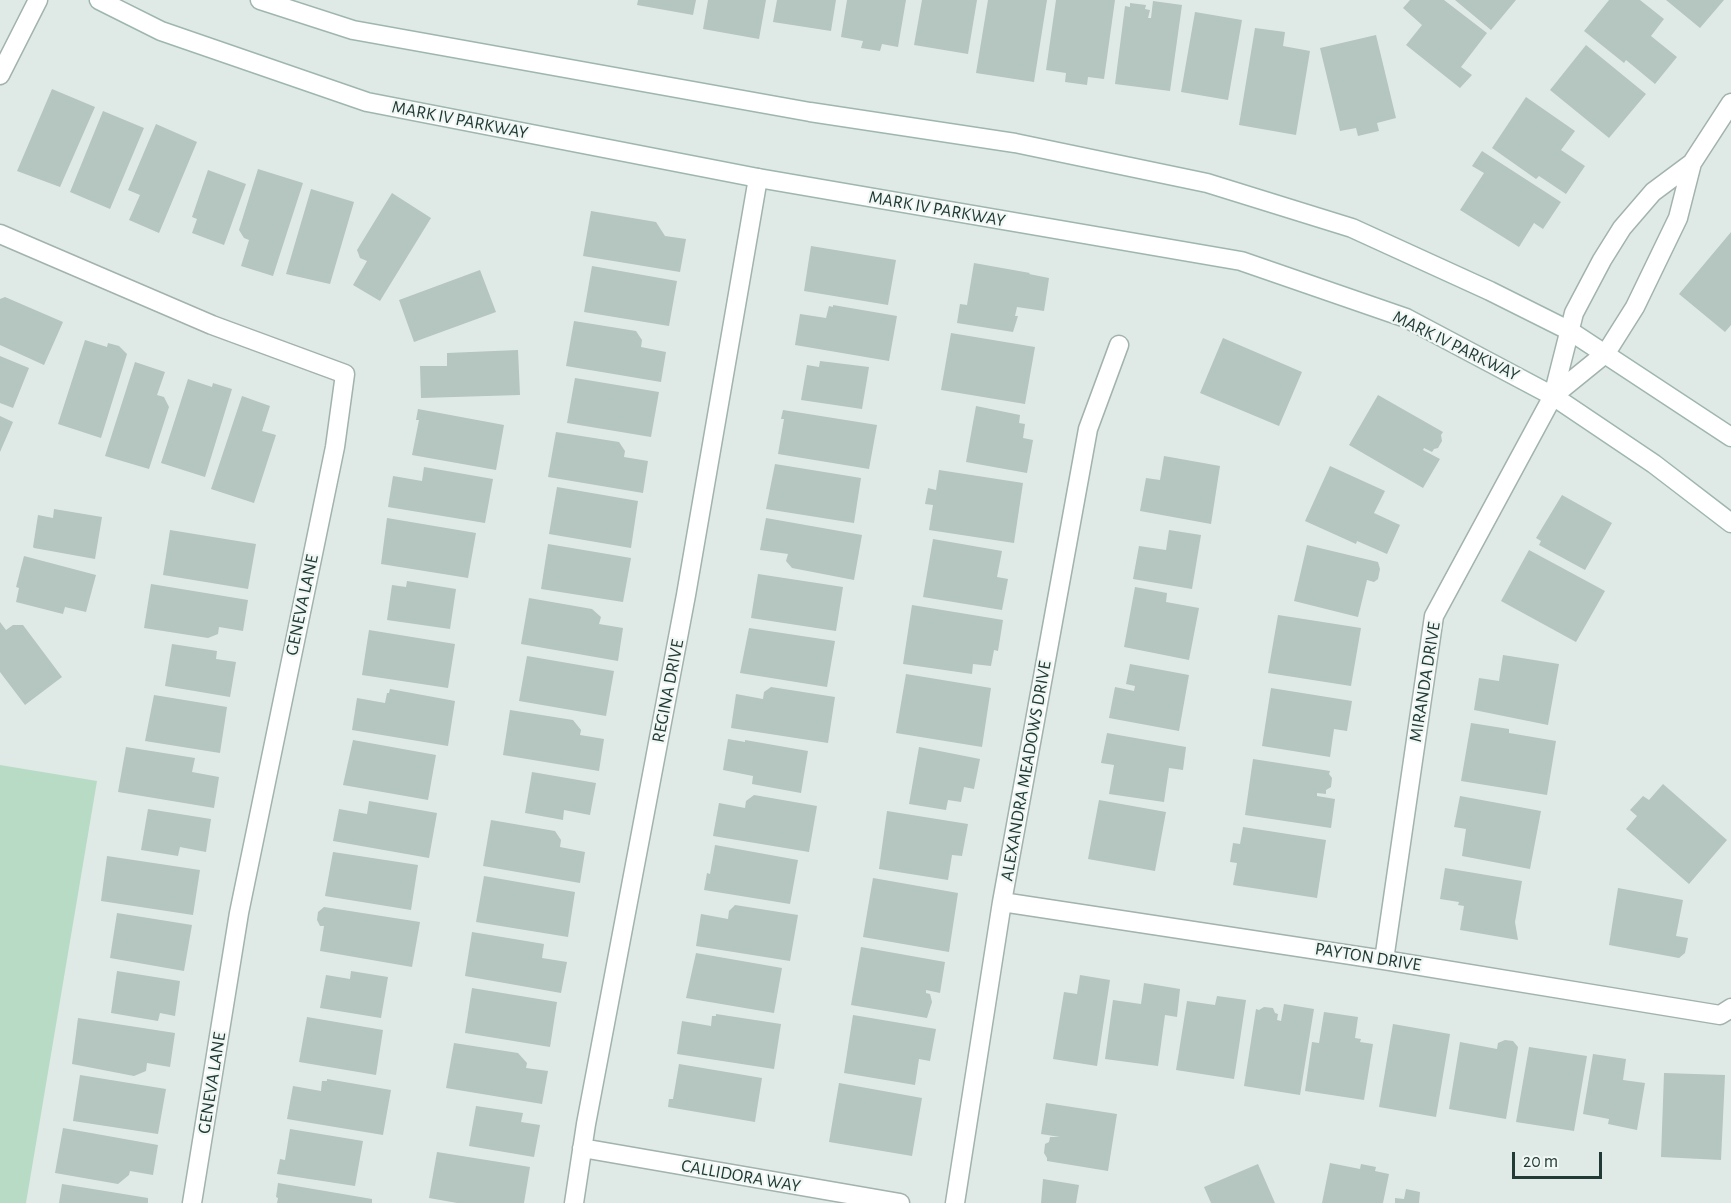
<!DOCTYPE html>
<html>
<head>
<meta charset="utf-8">
<style>
  body { margin:0 }
  #map { position:relative; width:1731px; height:1203px; overflow:hidden; background:#dfeae6; font-family:"Alegreya Sans",sans-serif }
  canvas { display:block }
  .scale { position:absolute; left:1512px; top:1152px; width:90px; height:27px; box-sizing:border-box; border:3px solid #213a35; border-top:0; padding-left:8px; font-size:18px; line-height:21px; white-space:nowrap; color:#213a35; -webkit-text-stroke:4px #f0f7f4; paint-order:stroke }
</style>
</head>
<body>
<div id="map">
<canvas width="1731" height="1203"></canvas>
<div class="scale">20 m</div>
</div>
<script>
const c = document.querySelector('canvas').getContext('2d');
c.lineJoin = 'round';
function fillPath(path, color) { c.fillStyle = color; c.fill(path, 'evenodd'); }
const poly = rows => new Path2D(rows.map(r => 'M' + r).join(''));
function stroke(path, color, width, dash) { c.strokeStyle = color; c.lineWidth = width; c.lineCap = dash ? 'butt' : 'round'; c.setLineDash(dash || []); c.stroke(path); }
function label(font, color, halo, rows, align = 'center') {
  c.font = font + ' "Alegreya Sans",sans-serif'; c.lineWidth = 4.5; c.setLineDash([]); c.textBaseline = 'middle'; c.strokeStyle = halo; c.fillStyle = color; for (const [text, x, y, turn = 0] of rows) {
    c.save(); c.translate(x, y); c.rotate((+turn || 0) * Math.PI / 180); c.textAlign = isNaN(turn) ? turn : align; if (halo) c.strokeText(text, 0, 0); c.fillText(text, 0, 0); c.restore();
  }
}
fillPath(poly([
  [0,765,97,781,26,1203,0,1203]
]), '#b8dbc5');
fillPath(poly([
  [638,0,696,0,693,15,637,5],
  [708,0,766,0,759,39,703,29],
  [777,0,836,0,831,31,773,22],
  [847,0,906,0,898,47,882,44,880,51,861,48,863,41,841,37],
  [922,0,977,0,968,54,914,45],
  [988,0,1047,0,1034,82,976,73],
  [1056,0,1115,0,1104,79,1088,77,1087,85,1065,82,1066,73,1046,70],
  [1410,0,1444,0,1487,33,1461,67,1472,75,1460,88,1406,45,1422,25,1403,8],
  [1455,0,1516,0,1491,30],
  [1609,0,1640,0,1664,19,1651,36,1677,57,1655,84,1626,60,1624,63,1584,31],
  [1666,0,1724,0,1700,28],
  [1153,1,1182,5,1170,91,1115,84,1125,6,1130,7,1130,3,1146,5,1145,9,1150,10,1148,18,1151,18],
  [1195,12,1242,20,1228,100,1181,92],
  [1255,28,1285,32,1283,46,1310,51,1296,135,1239,125],
  [1376,35,1396,118,1377,123,1379,131,1358,136,1356,128,1340,131,1320,48],
  [1586,45,1646,94,1609,138,1550,90],
  [52,89,95,107,60,187,17,171],
  [1526,97,1575,131,1561,150,1585,166,1566,194,1539,176,1536,179,1492,148],
  [103,111,144,128,110,209,70,192],
  [156,124,197,142,159,233,129,220,140,195,128,190],
  [1482,151,1561,202,1543,229,1534,223,1519,247,1460,210,1484,173,1472,166],
  [258,169,303,183,273,276,241,266,249,240,244,238,239,230],
  [208,170,246,184,224,245,192,233,197,219,192,217],
  [311,189,354,202,330,284,286,274],
  [392,193,431,218,380,301,353,285,367,261,360,258,357,250],
  [591,211,656,222,665,236,686,239,680,272,583,256],
  [1731,232,1731,325,1725,332,1679,294],
  [811,246,896,260,888,305,804,291],
  [974,263,1030,273,1029,274,1049,278,1044,311,1017,307,1015,316,1018,316,1013,332,957,323,960,304,967,305],
  [592,266,677,281,669,326,584,312],
  [480,270,496,312,414,342,399,300],
  [5,297,63,322,44,365,0,345,0,299],
  [833,305,897,316,889,361,795,345,800,314,826,318,829,306,833,307],
  [574,321,636,331,642,340,641,347,666,352,661,382,566,366],
  [951,333,1035,347,1025,404,941,390],
  [1223,338,1302,372,1279,426,1200,393],
  [85,340,107,347,108,343,119,346,127,354,101,438,58,424],
  [518,350,520,395,421,398,420,366,447,366,447,353],
  [0,356,29,368,13,408,0,403],
  [820,361,869,367,862,409,801,400,807,365,819,367],
  [135,362,165,372,157,395,164,397,169,407,149,469,105,456],
  [575,378,659,392,651,437,567,423],
  [188,379,212,387,213,383,232,389,205,477,161,463],
  [1378,395,1443,432,1441,435,1442,441,1438,448,1434,449,1432,452,1424,448,1423,450,1440,459,1423,488,1349,445],
  [242,396,270,406,262,431,276,435,254,503,211,489],
  [976,406,1020,415,1019,423,1025,424,1023,438,1033,440,1027,473,966,462],
  [418,409,504,425,496,470,412,455,419,420,416,420],
  [783,410,877,425,869,469,778,454,784,419,781,419],
  [0,416,13,422,0,452],
  [556,432,619,442,625,451,624,457,648,461,643,493,548,477],
  [1164,456,1220,466,1211,524,1140,511,1146,478,1160,480],
  [775,464,861,478,854,523,766,509],
  [1330,466,1385,491,1374,513,1400,525,1387,554,1357,541,1356,544,1305,521],
  [424,467,493,479,485,523,388,507,393,476,422,481],
  [939,470,1023,483,1014,543,929,530,933,505,925,504,928,488,936,490],
  [557,487,638,501,631,548,549,534],
  [1562,495,1612,523,1585,570,1539,545,1541,541,1536,538],
  [54,509,102,517,95,559,34,548,33,547,38,515,53,518],
  [387,518,476,533,468,578,381,564],
  [766,518,862,535,854,580,792,568,786,561,788,554,760,550],
  [170,530,256,544,248,589,163,575],
  [1169,530,1201,535,1192,589,1133,579,1139,546,1166,550],
  [933,539,1002,551,997,577,1008,579,1002,610,923,597],
  [548,544,631,558,623,602,541,589],
  [1307,545,1378,562,1380,569,1378,579,1374,582,1367,580,1358,617,1294,601],
  [1529,550,1605,591,1576,642,1501,601],
  [24,556,96,575,86,612,65,607,63,614,16,602,19,588,16,587],
  [758,574,843,587,836,631,751,618],
  [407,581,456,589,450,629,387,620,392,585,406,587],
  [151,584,248,600,243,631,219,627,218,634,208,638,144,628],
  [1135,587,1167,593,1166,602,1199,608,1189,660,1124,647],
  [529,598,592,609,601,617,599,624,623,628,618,661,521,644],
  [912,605,1003,620,998,651,994,650,991,666,973,664,972,674,903,664],
  [1278,615,1361,628,1351,686,1268,673],
  [0,622,6,630,13,625,23,625,62,677,25,705,0,672],
  [749,628,835,641,827,687,740,673],
  [369,630,455,644,448,688,362,675],
  [172,644,217,651,216,659,236,662,230,697,165,686],
  [1503,655,1559,664,1548,725,1474,710,1479,678,1499,681],
  [527,656,614,671,606,716,519,701],
  [1130,664,1189,675,1179,731,1109,718,1115,687,1134,691,1135,686,1126,684],
  [906,674,991,688,982,747,896,733],
  [771,687,835,697,828,743,731,728,736,694,763,699,764,692],
  [1271,688,1352,701,1347,731,1334,729,1330,757,1262,746],
  [390,689,455,701,448,746,352,730,357,698,385,703,387,693,389,693],
  [154,695,227,707,220,753,145,741],
  [510,710,573,720,581,730,580,735,604,739,599,771,503,755],
  [1471,723,1509,729,1509,733,1556,741,1547,795,1461,781],
  [1107,733,1186,747,1183,770,1169,768,1164,802,1109,794,1114,765,1101,763],
  [728,739,745,742,745,740,808,751,801,793,752,784,753,776,723,770],
  [353,740,436,755,428,800,343,785],
  [126,747,195,758,192,772,219,777,214,808,118,792],
  [919,747,980,759,974,789,964,787,961,802,948,800,946,810,909,804],
  [1253,759,1330,771,1329,774,1332,778,1331,787,1326,790,1326,794,1317,793,1317,796,1335,799,1331,828,1245,815],
  [532,772,596,783,590,815,564,810,563,820,525,813],
  [1663,784,1727,840,1689,884,1626,829,1637,816,1630,810,1643,796,1649,800],
  [754,795,817,806,809,852,713,836,719,803,745,808,746,801],
  [1460,796,1541,811,1530,869,1462,856,1466,829,1454,827],
  [1099,800,1166,812,1155,871,1088,859],
  [369,801,437,813,429,858,333,841,339,809,367,814],
  [148,809,211,819,206,852,180,847,178,856,141,850],
  [887,811,968,824,962,856,952,855,948,880,879,869],
  [491,820,555,831,561,840,560,847,585,852,580,883,483,866],
  [1243,827,1326,840,1317,898,1233,885,1237,863,1230,862,1233,843,1240,844],
  [715,845,798,860,790,904,704,890,707,873,710,874],
  [333,852,418,865,411,910,325,896],
  [107,856,200,870,193,915,101,901],
  [1445,868,1522,881,1515,922,1518,940,1460,930,1464,906,1458,905,1459,902,1440,899],
  [484,876,575,892,568,937,476,922],
  [873,878,958,893,949,952,863,937],
  [1618,888,1683,900,1676,936,1688,938,1685,953,1679,958,1609,945],
  [735,905,798,915,790,961,696,946,701,914,728,919,729,911],
  [324,907,420,922,412,967,320,951,324,926,320,926,317,920,318,912],
  [117,913,192,925,184,971,110,958],
  [472,932,544,944,542,958,567,962,561,993,465,976],
  [861,947,945,962,940,993,926,990,926,993,930,994,932,1002,927,1018,851,1005],
  [696,953,782,968,774,1013,686,998],
  [117,971,180,981,175,1016,160,1013,158,1021,111,1013],
  [351,971,388,977,381,1018,320,1008,326,975,350,979],
  [1080,975,1110,980,1097,1066,1053,1059,1064,992,1077,994],
  [1144,983,1180,989,1177,1017,1165,1015,1158,1066,1105,1059,1113,1000,1141,1004],
  [472,988,557,1002,550,1047,465,1033],
  [1217,996,1246,1000,1234,1079,1176,1070,1187,1001,1215,1005],
  [1284,1004,1314,1009,1300,1095,1244,1086,1256,1009,1259,1010,1264,1007,1273,1008,1275,1013,1278,1014,1277,1020,1281,1021],
  [1324,1012,1358,1017,1355,1038,1361,1039,1360,1042,1373,1044,1364,1100,1305,1091,1312,1042,1319,1043],
  [716,1014,781,1024,774,1069,677,1054,682,1021,711,1026,712,1016,716,1016],
  [853,1015,936,1029,930,1061,919,1059,915,1085,844,1073],
  [307,1017,383,1030,376,1075,299,1062],
  [78,1018,175,1033,170,1067,147,1063,146,1071,134,1076,72,1064],
  [1393,1024,1450,1034,1436,1117,1379,1107],
  [1505,1040,1513,1041,1518,1047,1506,1119,1449,1109,1460,1042,1497,1049,1498,1043],
  [454,1043,518,1053,527,1063,526,1068,548,1071,542,1104,446,1088],
  [1529,1047,1587,1056,1574,1131,1516,1122],
  [1593,1054,1626,1059,1623,1080,1645,1083,1637,1130,1608,1124,1609,1119,1583,1114],
  [679,1064,762,1078,755,1122,668,1107,669,1099,673,1099],
  [1664,1073,1725,1075,1721,1160,1661,1157],
  [80,1075,166,1089,158,1134,73,1121],
  [327,1079,391,1090,383,1135,287,1119,293,1086,321,1091,322,1081,327,1081],
  [839,1083,922,1098,912,1156,829,1142],
  [1046,1103,1117,1114,1108,1171,1047,1161,1047,1158,1044,1153,1045,1144,1049,1142,1050,1137,1060,1137,1041,1134],
  [476,1106,523,1113,521,1122,540,1125,534,1157,469,1146],
  [63,1128,158,1145,153,1175,130,1171,129,1175,118,1184,55,1173],
  [290,1129,363,1141,355,1186,277,1174,280,1159,285,1160],
  [437,1152,530,1167,524,1203,457,1203,429,1198],
  [1330,1163,1360,1169,1361,1164,1376,1167,1375,1171,1389,1174,1383,1203,1322,1203],
  [1258,1164,1275,1203,1211,1203,1204,1187],
  [1043,1179,1079,1185,1076,1203,1041,1203],
  [278,1183,372,1199,372,1203,277,1203,278,1198,276,1197],
  [62,1184,148,1198,148,1203,59,1203],
  [1406,1189,1420,1192,1419,1203,1395,1203,1395,1198,1404,1199]
]), '#b5c5c0');
const minor = poly([
  [0,75,38,0],
  [0,234,212,325,345,374,335,447,239,913,192,1203],
  [1553,396,1606,353,1635,307,1678,218,1692,163,1731,103],
  [1002,902,1384,960,1720,1015,1731,1008],
  [1384,960,1434,616,1553,396,1574,313,1602,260,1622,228,1653,192,1692,163],
  [582,1148,900,1203],
  [574,1203,586,1124,686,595,758,178],
  [955,1203,1002,902,1088,429,1119,345]
]);
const secondary = poly([
  [99,0,161,31,367,102,758,178,1241,261,1406,318,1553,396,1654,464,1731,523],
  [260,0,353,30,810,112,1015,143,1207,183,1352,228,1490,291,1570,331,1731,437]
]);
stroke(minor, '#a2b2ad', 21);
stroke(secondary, '#9fb6af', 21);
stroke(minor, '#fff', 18);
stroke(secondary, '#fff', 18);
label('18px', '#213a35', '#f0f7f4', [
  ["MARK IV PARKWAY",460,120,11],
  ["MARK IV PARKWAY",937,209,10],
  ["MARK IV PARKWAY",1456,346,26],
  ["GENEVA LANE",302,605,-78],
  ["MIRANDA DRIVE",1425,682,-81],
  ["REGINA DRIVE",668,691,-79],
  ["ALEXANDRA MEADOWS DRIVE",1026,771,-80],
  ["PAYTON DRIVE",1368,957,9],
  ["GENEVA LANE",212,1083,-81],
  ["CALLIDORA WAY",741,1176,10]
]);
</script>
</body>
</html>
